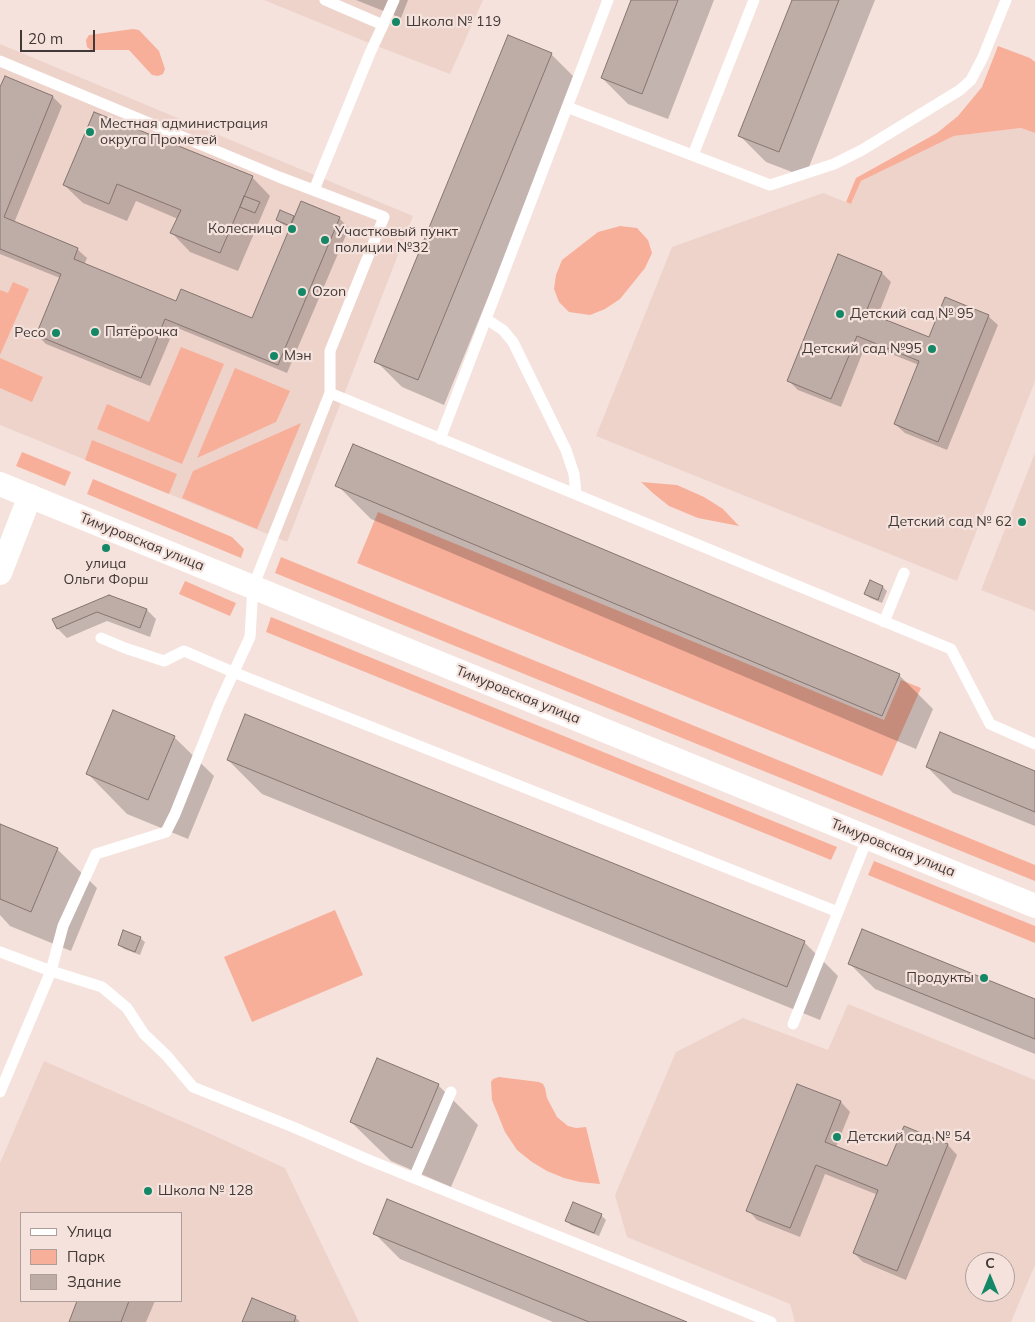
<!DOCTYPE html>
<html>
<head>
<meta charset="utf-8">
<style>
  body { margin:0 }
  #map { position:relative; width:1035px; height:1322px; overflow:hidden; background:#f5e2dc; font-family:Mulish,sans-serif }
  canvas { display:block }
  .legend { position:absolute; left:20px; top:1212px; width:162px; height:90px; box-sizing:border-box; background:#f5e2dc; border:1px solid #ad9e9a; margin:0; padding:6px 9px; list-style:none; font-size:15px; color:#403937 }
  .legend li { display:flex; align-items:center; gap:10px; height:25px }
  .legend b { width:25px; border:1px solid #ad9e9a }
  .north { position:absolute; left:965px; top:1252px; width:50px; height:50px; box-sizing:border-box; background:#f5e2dc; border:1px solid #ad9e9a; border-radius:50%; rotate:0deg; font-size:14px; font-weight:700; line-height:20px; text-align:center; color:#403937 }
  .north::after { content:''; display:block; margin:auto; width:18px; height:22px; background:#148767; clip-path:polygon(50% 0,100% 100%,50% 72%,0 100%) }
  .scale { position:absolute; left:20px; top:30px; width:75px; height:22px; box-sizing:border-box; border:2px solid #403937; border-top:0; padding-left:6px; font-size:15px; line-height:18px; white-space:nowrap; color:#403937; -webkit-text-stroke:4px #f5e2dc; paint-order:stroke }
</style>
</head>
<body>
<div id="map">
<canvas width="1035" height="1322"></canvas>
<ul class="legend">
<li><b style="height:6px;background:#fff"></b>Улица</li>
<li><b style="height:14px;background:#f8af9a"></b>Парк</li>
<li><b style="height:14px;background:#beaca7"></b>Здание</li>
</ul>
<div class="north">С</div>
<div class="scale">20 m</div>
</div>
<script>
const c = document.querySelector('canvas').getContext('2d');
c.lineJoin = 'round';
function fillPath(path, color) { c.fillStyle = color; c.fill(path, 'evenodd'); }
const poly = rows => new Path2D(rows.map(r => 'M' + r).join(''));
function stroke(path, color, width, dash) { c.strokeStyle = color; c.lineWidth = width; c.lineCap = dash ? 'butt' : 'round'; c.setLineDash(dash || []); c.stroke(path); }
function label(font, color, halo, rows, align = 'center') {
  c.font = font + ' Mulish,sans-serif'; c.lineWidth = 4.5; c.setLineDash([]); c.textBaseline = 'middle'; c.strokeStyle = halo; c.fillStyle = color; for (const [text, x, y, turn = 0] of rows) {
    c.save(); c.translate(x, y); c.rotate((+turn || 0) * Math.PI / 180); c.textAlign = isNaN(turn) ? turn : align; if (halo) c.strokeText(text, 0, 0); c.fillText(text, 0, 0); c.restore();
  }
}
fillPath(poly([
  [264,0,483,0,450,74,374,45],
  [0,44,413,216,287,542,0,425],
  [1021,128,1035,133,1035,381,957,581,596,436,672,247,823,193,851,204,861,181,954,136],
  [1035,453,1035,611,981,590],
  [848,1004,1035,1080,1035,1265,1011,1322,795,1322,790,1304,627,1237,615,1195,676,1052,743,1018,828,1050],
  [975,1262,1005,1262,1005,1292,975,1292],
  [44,1061,204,1131,285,1168,359,1322,0,1322,0,1163],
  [21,1213,181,1213,181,1301,21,1301]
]), '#eed3cb');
fillPath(poly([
  [133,29,139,30,159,51,165,69,163,74,158,76,152,75,129,50,91,50,87,47,86,40,89,35],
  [998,46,1030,58,1035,62,1035,133,1021,128,954,136,861,181,851,204,846,202,856,178,937,133,958,116,982,87],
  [620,226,637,228,648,240,652,253,645,268,620,299,605,309,590,315,569,312,559,302,554,289,556,275,562,260,598,232],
  [13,282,29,289,0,355,0,290,8,293],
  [181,347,224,364,182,464,97,429,107,404,149,422],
  [0,358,43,377,32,402,0,388],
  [235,368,290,391,276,422,197,458],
  [301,423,257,529,182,498,193,471],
  [92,440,177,474,169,494,85,460],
  [22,452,71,472,65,486,16,466],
  [93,479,232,537,244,549,241,558,87,494],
  [641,482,677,485,704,497,723,509,739,526,698,518,669,506,654,494],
  [378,512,884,720,901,680,921,688,882,776,357,563],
  [281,557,1035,865,1035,881,275,573],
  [185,581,236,603,230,616,179,594],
  [271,617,837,847,831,860,266,632],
  [874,861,1035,926,1035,943,868,875],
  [335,910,363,975,252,1022,224,957],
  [499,1077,539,1082,543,1084,545,1088,547,1098,557,1117,568,1126,576,1128,586,1127,600,1184,580,1182,564,1178,547,1171,532,1162,517,1150,505,1132,492,1100,491,1082,493,1079]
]), '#f8af9a');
fillPath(poly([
  [356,0,408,0,401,18],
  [632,0,714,0,668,119,628,104,602,78],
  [793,0,875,0,805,177,766,162,740,136],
  [551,54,577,80,444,405,402,387,376,361],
  [5,77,53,97,62,106,14,223,77,249,87,258,84,265,176,302,252,319,291,228,282,224,277,220,281,212,295,219,339,218,349,228,287,373,175,327,150,386,46,344,37,335,60,278,0,254,0,90],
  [252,177,270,196,238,271,190,252,172,233,178,219,136,201,127,221,83,203,64,185],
  [839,256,882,273,891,282,877,318,929,339,988,316,998,325,947,450,905,433,895,424,919,365,866,344,841,407,798,390,789,381],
  [337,485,899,675,933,709,916,749,371,519],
  [883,587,887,591,882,603,870,598,865,594],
  [109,596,147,610,156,619,150,637,107,621,67,638,58,629],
  [174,737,214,776,188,839,127,814,88,774],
  [228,760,804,942,838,976,820,1020,262,794],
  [927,767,1035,772,1035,826,953,793],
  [0,825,57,849,97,888,71,951,10,926,0,915],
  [140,938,145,942,140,955,124,949,119,945],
  [849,963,1035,1000,1035,1054,875,989],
  [438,1085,478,1125,451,1187,391,1161,351,1122],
  [798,1085,841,1102,850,1112,836,1147,888,1168,904,1128,948,1145,957,1155,906,1280,863,1262,854,1253,878,1195,825,1174,800,1237,757,1220,748,1210],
  [601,1215,606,1220,599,1236,571,1225,566,1220],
  [374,1233,684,1322,553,1322,400,1259],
  [79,1301,155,1301,146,1322,70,1322],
  [295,1317,300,1322,243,1322]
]), '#0003');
const building = poly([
  [631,0,678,0,642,94,601,78,631,0],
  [792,0,839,0,779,152,738,136,792,0],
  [508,35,552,53,418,380,374,362,508,35],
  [5,76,53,96,4,217,78,248,74,259,176,301,181,289,252,318,301,201,340,217,278,365,165,319,141,378,36,335,61,274,0,249,0,87,5,76],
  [94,112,253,176,220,253,170,233,181,210,117,184,109,204,63,185,94,112],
  [244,196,260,202,255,213,240,207,244,196],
  [280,210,294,216,290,226,276,220,280,210],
  [838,254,882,272,866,312,929,337,945,297,989,315,938,442,894,424,919,361,857,336,831,399,787,381,838,254],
  [353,444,900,674,882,716,335,486,353,444],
  [870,580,883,586,878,600,864,594,870,580],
  [109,595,147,609,140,628,97,612,57,629,52,619,109,595],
  [113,710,175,736,148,800,86,774,113,710],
  [245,714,805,941,787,987,227,760,245,714],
  [940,732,1035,771,1035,812,926,767,940,732],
  [0,824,58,848,31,912,0,899,0,824],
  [862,929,1035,999,1035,1039,848,964,862,929],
  [123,930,141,937,135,952,118,945,123,930],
  [377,1058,439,1084,412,1148,350,1122,377,1058],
  [797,1084,841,1101,825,1142,887,1166,904,1126,948,1144,897,1271,853,1253,878,1190,816,1165,790,1228,746,1211,797,1084],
  [387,1199,536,1260,687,1322,589,1322,373,1234,387,1199],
  [573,1202,602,1214,594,1233,565,1221,573,1202],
  [252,1298,296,1316,294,1322,242,1322,252,1298],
  [77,1301,129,1301,121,1322,69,1322,77,1301]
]);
fillPath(building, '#beaca7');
stroke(building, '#85746f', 1);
stroke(poly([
  [325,0,383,25,394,0],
  [0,61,279,177,384,217,330,351,330,393,951,649,990,724,1035,744],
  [567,107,770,185,834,164,862,150,960,90,971,80,983,57,1006,0],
  [693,155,754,0],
  [314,190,370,53,383,25],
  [486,319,503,330,513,342,566,450,574,474,576,494],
  [330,393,253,587,250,637,219,704,175,814,166,832,96,854,63,926,51,971,102,987,127,1008,144,1034,167,1056,193,1087,293,1127,369,1160,771,1322],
  [440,439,608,0],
  [884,622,904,573],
  [101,638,125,648,164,661,184,651,233,672,838,912],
  [0,952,51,971,0,1092],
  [793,1024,868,837],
  [414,1178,451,1092]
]), '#fff', 11);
stroke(poly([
  [0,484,1035,906],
  [0,573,30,496]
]), '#fff', 24);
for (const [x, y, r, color] of [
  [396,22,5,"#148767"],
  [90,132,5,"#148767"],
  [292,229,5,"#148767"],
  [325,240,5,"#148767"],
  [302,292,5,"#148767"],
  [840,314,5,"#148767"],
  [95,332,5,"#148767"],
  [56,333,5,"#148767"],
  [932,349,5,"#148767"],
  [274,356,5,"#148767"],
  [1022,522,5,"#148767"],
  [106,548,5,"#148767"],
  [984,978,5,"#148767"],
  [837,1137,5,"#148767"],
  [148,1191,5,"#148767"]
]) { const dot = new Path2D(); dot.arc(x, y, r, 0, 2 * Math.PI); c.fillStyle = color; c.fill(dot); stroke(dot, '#f5e2dc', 2); }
label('14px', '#403937', '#f5e2dc', [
  ["Школа № 119",406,22],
  ["Местная администрация",100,124],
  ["округа Прометей",100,140],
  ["Колесница",282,229,"right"],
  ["Участковый пункт",335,232],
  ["полиции №32",335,248],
  ["Ozon",312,292],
  ["Детский сад № 95",850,314],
  ["Пятёрочка",105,332],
  ["Ресо",46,333,"right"],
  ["Детский сад №95",922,349,"right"],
  ["Мэн",284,356],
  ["Детский сад № 62",1012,522,"right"],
  ["улица",106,564,"center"],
  ["Ольги Форш",106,580,"center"],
  ["Продукты",974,978,"right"],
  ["Детский сад № 54",847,1137],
  ["Школа № 128",158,1191]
], 'left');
label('14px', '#403937', '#f5e2dc', [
  ["Тимуровская улица",142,542,22],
  ["Тимуровская улица",518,695,22],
  ["Тимуровская улица",893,848,22]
]);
</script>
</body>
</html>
